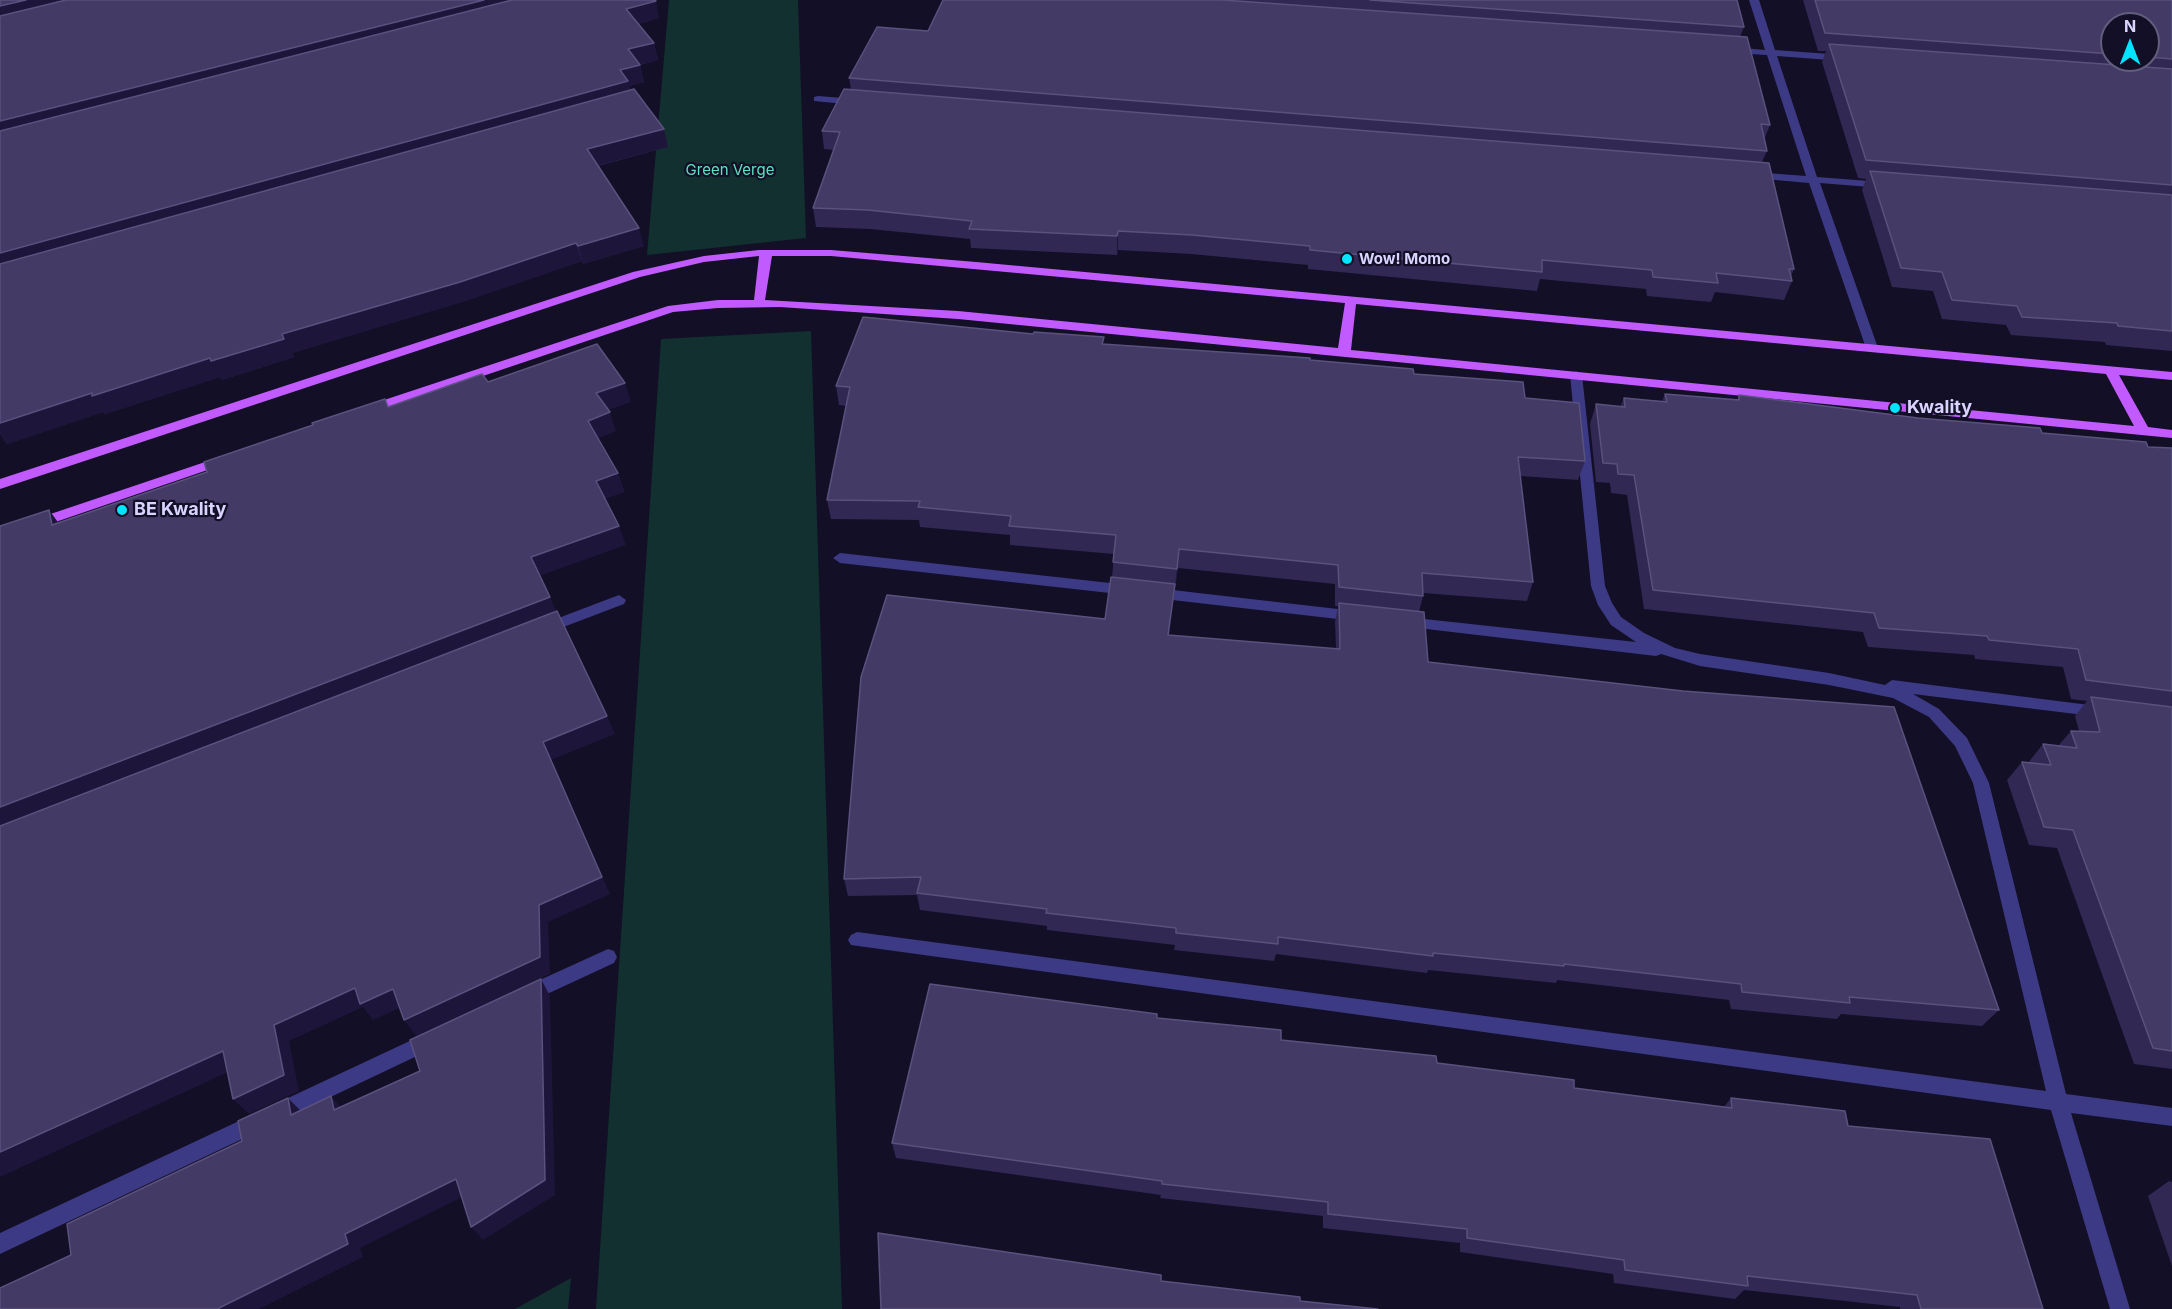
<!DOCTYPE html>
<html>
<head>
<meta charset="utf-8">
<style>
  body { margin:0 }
  #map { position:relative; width:2172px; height:1309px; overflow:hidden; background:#130f26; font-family:Inter,sans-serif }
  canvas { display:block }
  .north { position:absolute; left:2100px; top:12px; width:60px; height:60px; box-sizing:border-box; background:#130f26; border:2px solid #625e7d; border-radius:50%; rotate:0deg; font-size:16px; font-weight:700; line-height:24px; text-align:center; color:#d9d4ff }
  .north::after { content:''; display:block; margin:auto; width:21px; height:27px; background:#00e5ff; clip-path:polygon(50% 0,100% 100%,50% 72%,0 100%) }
</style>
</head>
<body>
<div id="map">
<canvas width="2172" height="1309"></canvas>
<div class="north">N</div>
</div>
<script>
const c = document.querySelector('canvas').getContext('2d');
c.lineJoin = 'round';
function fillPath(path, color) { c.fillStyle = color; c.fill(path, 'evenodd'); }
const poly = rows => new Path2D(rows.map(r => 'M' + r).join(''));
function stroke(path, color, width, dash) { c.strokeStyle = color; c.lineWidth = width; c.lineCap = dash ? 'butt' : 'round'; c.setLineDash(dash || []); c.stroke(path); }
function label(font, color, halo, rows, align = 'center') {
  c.font = font + ' Inter,sans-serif'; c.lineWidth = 4.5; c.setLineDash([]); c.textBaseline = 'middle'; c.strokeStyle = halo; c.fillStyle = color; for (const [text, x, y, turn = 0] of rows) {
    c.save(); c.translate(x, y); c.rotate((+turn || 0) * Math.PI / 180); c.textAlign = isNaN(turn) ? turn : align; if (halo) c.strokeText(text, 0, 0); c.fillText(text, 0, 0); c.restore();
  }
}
fillPath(poly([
  [669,0,798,0,806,238,647,255],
  [811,331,842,1309,596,1309,661,339],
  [571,1278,568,1309,515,1309]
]), '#12302f');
fillPath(poly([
  [1749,0,1759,0,1775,50,1843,55,1848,58,1843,61,1777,56,1817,177,1882,182,1887,185,1882,188,1820,183,1878,348,1876,351,1868,351,1866,348,1809,183,1753,178,1748,175,1753,172,1806,176,1767,55,1732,53,1727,50,1732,47,1765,50,1749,0],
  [818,96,856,99,861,102,856,105,814,101,814,97,818,96],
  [1576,371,1582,375,1605,586,1612,603,1621,617,1644,633,1675,648,1700,654,1829,673,1885,685,1892,680,2105,707,2108,711,2105,715,2100,717,1913,694,1939,709,1967,738,1989,783,2066,1094,2172,1108,2172,1126,2071,1113,2130,1309,2110,1309,2051,1110,851,945,848,940,851,935,857,932,2046,1091,1973,783,1955,746,1929,717,1893,698,1829,685,1700,666,1661,654,1656,656,1401,626,1399,622,1406,617,1636,642,1611,625,1598,605,1591,586,1570,375,1576,371],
  [840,553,1128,585,1135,590,1128,595,840,563,833,558,840,553],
  [1155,588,1355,611,1362,616,1355,621,1155,598,1148,593,1155,588],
  [619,595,626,600,624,604,545,634,538,629,540,625,619,595],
  [608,949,614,951,617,957,614,963,532,1001,526,1003,520,1001,517,995,520,989,608,949],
  [431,1031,438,1034,440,1040,438,1046,0,1254,0,1233,431,1031]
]), '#3d3a85');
fillPath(poly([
  [759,250,831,250,976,262,2172,372,2172,380,2119,375,2148,427,2172,430,2172,438,958,319,780,307,718,308,673,312,373,413,368,414,362,410,363,407,668,306,718,300,754,300,759,256,704,262,640,277,0,489,0,479,633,272,704,256,759,250],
  [772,256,831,256,1345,303,1338,348,958,311,765,300,772,256],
  [1356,304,2106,374,2134,426,1351,350,1356,304],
  [223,456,230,460,228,463,0,541,0,531,223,456]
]), '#c25bff');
fillPath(poly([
  [0,0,659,18,638,24,654,43,658,60,640,65,644,82,629,86,630,90,664,129,668,147,598,166,644,246,583,264,582,261,468,300,292,353,294,357,222,380,220,377,105,414,103,412,7,444,0,434],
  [943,0,1737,0,1744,27,1740,37,1770,125,1764,140,1767,151,1762,162,1794,269,1791,276,1792,281,1784,300,1715,292,1711,302,1647,296,1646,289,1540,279,1537,291,1308,269,1308,265,1191,254,1118,250,1117,255,971,248,970,239,870,229,816,227,813,208,834,150,824,149,822,131,851,89,849,78,928,31],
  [1803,0,2172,0,2172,351,2106,345,2105,342,2011,335,2006,325,1942,319,1933,291,1892,287,1862,190,1866,179,1858,178,1822,62,1826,51,1818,51],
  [2112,24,2148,24,2148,60,2112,60],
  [1104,337,1103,344,1310,360,1414,374,1525,398,1585,461,1578,480,1520,476,1533,582,1527,601,1423,593,1423,596,1419,612,1428,662,1999,1010,1982,1026,1841,1014,1837,1019,1731,1009,1729,1000,1557,980,1556,983,1428,970,1427,973,1276,954,1274,961,1174,950,1175,945,1047,930,1047,926,920,910,917,895,848,896,844,879,1105,619,1112,577,1114,554,1010,545,1010,535,920,527,919,520,831,519,827,500,846,406,839,405,836,386],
  [1178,568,1335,584,1335,606,1338,606,1335,622,1336,649,1169,636,1175,588],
  [1665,394,1737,400,1739,395,2148,447,2172,448,2172,1069,2134,1064,2057,848,2029,845,2007,780,2022,762,2028,763,2043,744,2058,746,2071,731,2079,731,2075,716,2087,701,2071,699,2063,667,1975,659,1974,655,1868,647,1863,632,1644,609,1627,495,1611,493,1610,483,1596,482,1590,424,1596,404,1620,407,1624,398,1662,401],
  [1157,1018,1281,1040,1437,1063,1574,1088,1724,1107,1731,1098,1848,1126,2043,1309,1900,1309,1900,1307,1744,1290,1735,1299,1614,1283,1613,1274,1460,1252,1460,1243,1323,1228,1323,1216,1160,1198,1161,1195,896,1158,892,1143],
  [2169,1181,2172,1182,2172,1266,2148,1196]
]), '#312854');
fillPath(poly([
  [26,0,115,0,0,25,0,6],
  [484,0,556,0,0,141,0,121],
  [656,1,659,18,630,26,626,9],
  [654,43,658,60,632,67,628,49],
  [640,65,644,82,629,86,632,99,0,275,0,253,620,70],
  [664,129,668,147,592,167,587,149],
  [639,228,644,246,583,264,578,246],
  [1118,231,1118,250,1117,255,1117,236],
  [576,243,582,261,468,300,292,353,294,357,222,380,220,377,105,414,103,412,7,444,0,434,0,423,92,393],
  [625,383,631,402,603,412,596,393],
  [610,412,616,431,594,440,588,421],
  [618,473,625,492,602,500,596,481],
  [49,510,63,529,52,525],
  [619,526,626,545,539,576,531,557],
  [1179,549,1178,568,1175,588,1177,569],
  [1175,584,1173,603,1167,654,1168,635],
  [550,597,558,616,0,832,0,807],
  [607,716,615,734,551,760,610,894,548,922,550,974,416,1036,404,1020,539,905,543,742],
  [541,979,550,996,555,1195,483,1240,471,1227],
  [355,988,393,989,406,1005,373,1020,363,1007,289,1041,299,1091,249,1114,233,1099,274,1025],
  [223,1051,239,1067,0,1177,0,1152],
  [331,1096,345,1112,334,1110],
  [288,1098,303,1113,291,1115],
  [456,1179,468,1194,360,1248,363,1257,259,1309,219,1309,219,1308,345,1234]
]), '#1d163a');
const building = poly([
  [0,0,26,0,0,6,0,0],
  [66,0,484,0,0,121,0,16,66,0],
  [512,0,655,0,656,1,626,9,654,43,628,49,640,65,620,70,628,81,0,253,0,131,512,0],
  [943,0,1223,0,1747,37,1770,125,1761,124,1767,151,849,78,877,27,928,31,943,0],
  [1370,0,1737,0,1744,27,1370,0],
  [1815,0,2172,0,2172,59,2148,57,2148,24,2112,24,2112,54,1825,33,1815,0],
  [1829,44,2172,69,2172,185,1866,160,1829,44],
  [634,89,664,129,587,149,639,228,578,246,576,243,460,282,282,334,284,339,211,361,210,358,92,396,92,393,0,423,0,264,634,89],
  [844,89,1769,163,1794,269,1789,269,1792,281,1716,273,1718,283,1653,277,1652,270,1542,260,1542,272,1310,250,1310,246,1192,235,1118,231,1117,236,969,229,972,221,868,210,813,208,840,132,822,131,844,89],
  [1870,171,2172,195,2172,331,2118,326,2117,323,2022,317,2017,306,1952,300,1942,272,1901,268,1870,171],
  [863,317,1033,334,1034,332,1104,337,1102,344,1310,358,1310,360,1413,369,1414,374,1523,382,1525,398,1579,403,1585,461,1518,457,1533,582,1422,573,1423,596,1339,587,1338,565,1179,549,1177,569,1113,562,1116,535,1009,526,1011,516,918,507,920,501,827,500,850,387,836,386,863,317],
  [597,344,625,383,596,393,610,412,588,421,618,473,596,481,619,526,531,557,550,597,0,807,0,526,49,510,52,525,207,472,204,462,313,425,312,423,385,399,388,407,482,374,488,382,597,344],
  [1665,394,1739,400,1739,395,1918,418,2040,428,2042,433,2146,442,2148,447,2172,448,2172,691,2086,680,2078,649,1989,640,1987,636,1879,628,1874,613,1653,590,1634,475,1618,474,1617,464,1603,463,1596,404,1625,407,1624,398,1667,402,1665,394],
  [1111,577,1175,584,1168,635,1340,649,1339,603,1424,612,1428,662,1683,691,1894,707,1999,1010,1849,997,1850,1003,1742,992,1741,984,1564,964,1564,966,1433,953,1433,956,1278,937,1278,944,1176,933,1176,928,1046,913,1047,909,917,893,921,877,844,879,861,677,887,595,1105,619,1111,577],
  [557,611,607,716,543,742,602,877,539,905,540,957,404,1020,393,989,360,1004,355,988,274,1025,284,1075,233,1099,223,1051,0,1152,0,826,557,611],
  [2091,697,2172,707,2172,1051,2153,1048,2073,830,2044,827,2022,762,2051,765,2043,744,2077,748,2071,731,2100,732,2091,697],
  [541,979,545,1180,471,1227,456,1179,345,1234,348,1244,219,1308,219,1309,0,1309,0,1288,71,1255,67,1224,242,1141,238,1121,288,1098,291,1115,331,1096,334,1110,420,1071,410,1040,541,979],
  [930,984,1157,1014,1157,1018,1281,1030,1281,1040,1436,1056,1437,1063,1574,1080,1574,1088,1732,1108,1731,1098,1845,1111,1848,1126,1990,1139,2043,1309,1921,1309,1917,1295,1747,1276,1748,1286,1625,1270,1624,1260,1467,1238,1467,1229,1328,1214,1328,1202,1162,1184,1162,1181,892,1143,930,984],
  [878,1233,1161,1275,1161,1281,1300,1297,1300,1301,1378,1309,881,1309,878,1233]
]);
fillPath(building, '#433a66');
stroke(building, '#5a527e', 1.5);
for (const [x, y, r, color] of [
  [1347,259,6,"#00e5ff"],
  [1895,408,6,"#00e5ff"],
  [122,510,6,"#00e5ff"]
]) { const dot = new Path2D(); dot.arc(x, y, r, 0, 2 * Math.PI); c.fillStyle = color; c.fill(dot); stroke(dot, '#130f26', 2); }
label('15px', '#5fe0c0', '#130f26', [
  ["Green Verge",730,170]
]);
label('bold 15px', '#d9d4ff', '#130f26', [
  ["Wow! Momo",1359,259]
], 'left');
label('bold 18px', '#d9d4ff', '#130f26', [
  ["Kwality",1907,408],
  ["BE Kwality",134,510]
], 'left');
</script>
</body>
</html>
